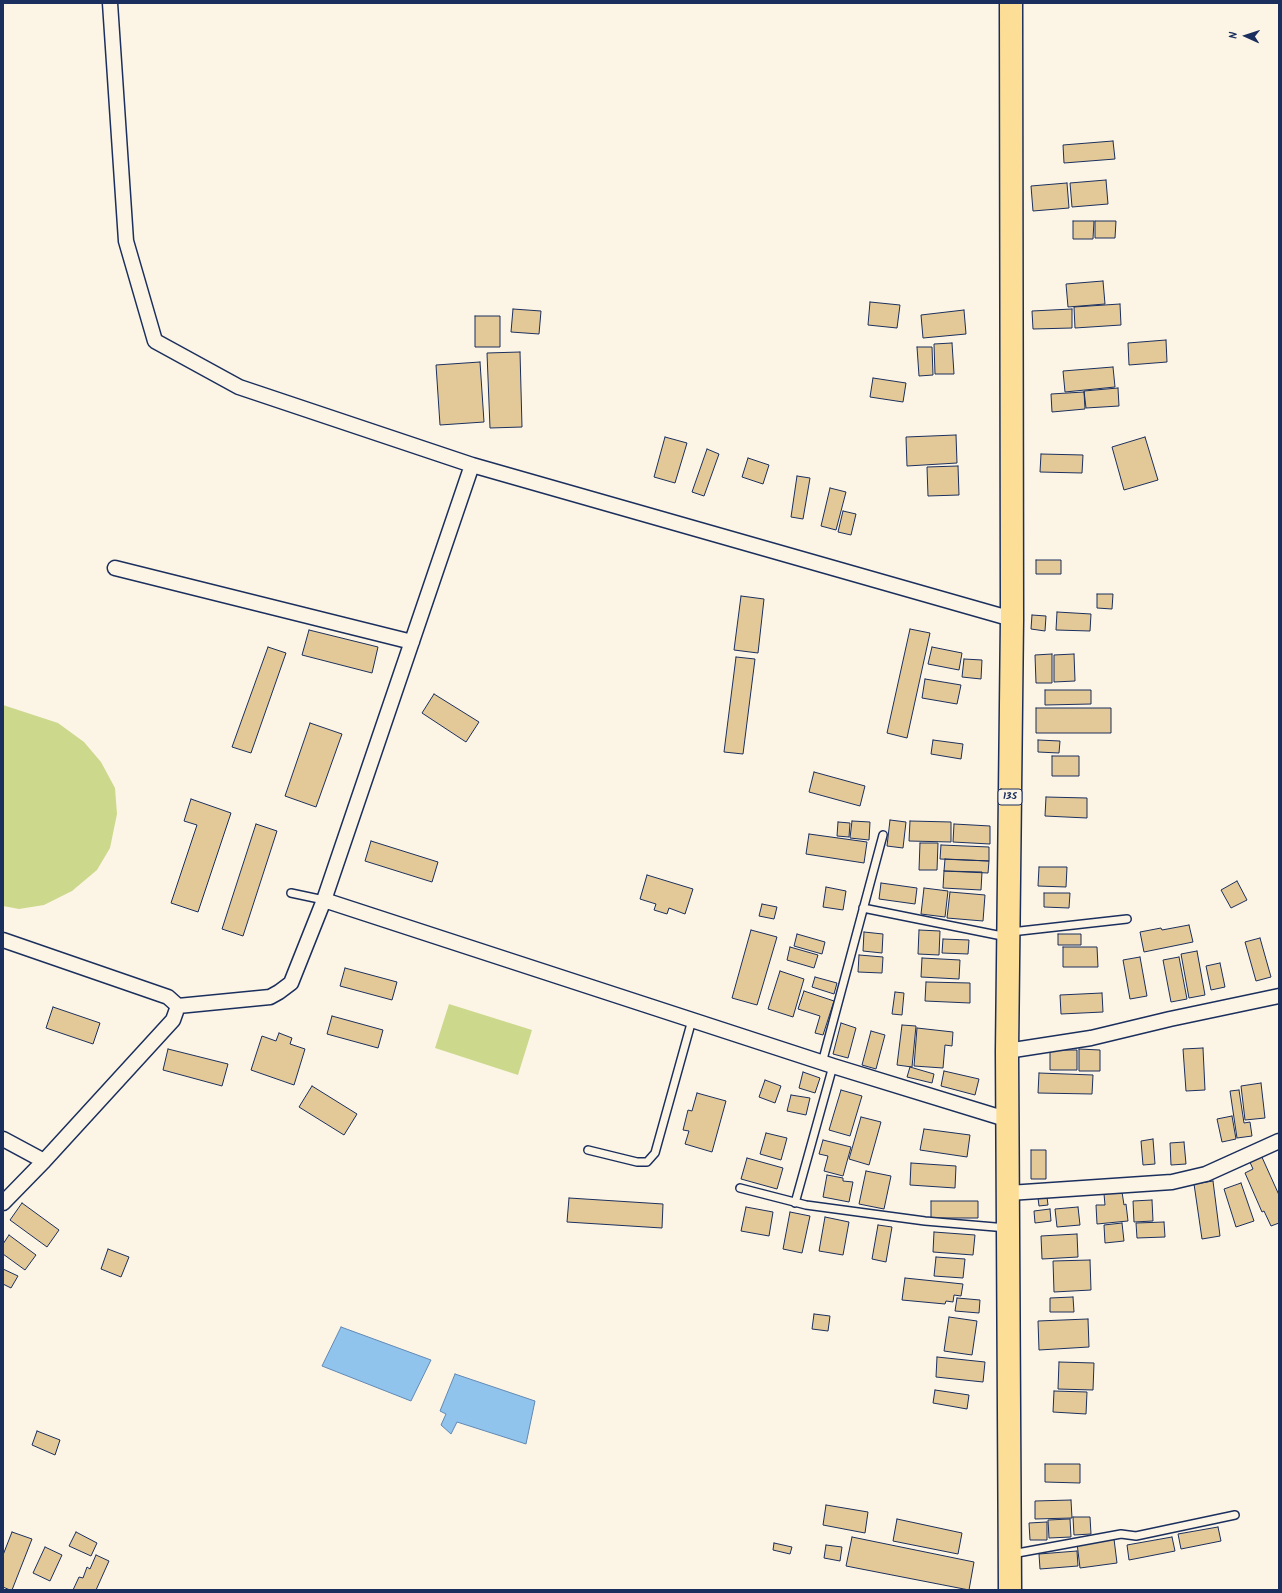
<!DOCTYPE html>
<html>
<head>
<meta charset="utf-8">
<style>
  body { margin:0 }
  #map { position:relative; width:1282px; height:1593px; overflow:hidden; background:#fcf5e5; font-family:Kalam,sans-serif }
  canvas { display:block }
  .frame { position:absolute; inset:0; border:4px solid #1b2f5e; pointer-events:none }
  .north { position:absolute; left:1226px; top:16px; width:40px; height:40px; -webkit-text-stroke:3px #fcf5e5; paint-order:stroke; rotate:273deg; font-size:11px; font-weight:700; line-height:16px; text-align:center; color:#1b2f5e }
  .north::after { content:''; display:block; margin:auto; width:14px; height:18px; background:#1b2f5e; clip-path:polygon(50% 0,100% 100%,50% 72%,0 100%) }
</style>
</head>
<body>
<div id="map">
<canvas width="1282" height="1593"></canvas>
<div class="frame"></div>
<div class="north">N</div>
</div>
<script>
const c = document.querySelector('canvas').getContext('2d');
c.lineJoin = 'round';
function fillPath(path, color) { c.fillStyle = color; c.fill(path, 'evenodd'); }
const poly = rows => new Path2D(rows.map(r => 'M' + r).join(''));
function stroke(path, color, width, dash) { c.strokeStyle = color; c.lineWidth = width; c.lineCap = dash ? 'butt' : 'round'; c.setLineDash(dash || []); c.stroke(path); }
function label(font, color, halo, rows, align = 'center') {
  c.font = font + ' Kalam,sans-serif'; c.lineWidth = 3.5; c.setLineDash([]); c.textBaseline = 'middle'; c.strokeStyle = halo; c.fillStyle = color; for (const [text, x, y, turn = 0] of rows) {
    c.save(); c.translate(x, y); c.rotate((+turn || 0) * Math.PI / 180); c.textAlign = isNaN(turn) ? turn : align; if (halo) c.strokeText(text, 0, 0); c.fillText(text, 0, 0); c.restore();
  }
}
fillPath(poly([
  [3,705,58,723,84,742,101,762,115,788,117,814,110,848,97,870,72,891,44,905,19,909,3,906],
  [449,1004,532,1030,518,1075,435,1048]
]), '#ccd98d');
const water = poly([
  [341,1327,431,1360,411,1401,322,1366,341,1327],
  [455,1374,535,1401,526,1444,457,1422,451,1434,441,1425,446,1414,440,1411,455,1374]
]);
fillPath(water, '#90c4ed');
stroke(water, '#6188b4', 1);
const building = poly([
  [1113,141,1115,159,1064,163,1063,145,1113,141],
  [1106,180,1108,204,1072,207,1070,183,1106,180],
  [1067,183,1069,208,1033,211,1031,186,1067,183],
  [1073,221,1094,221,1093,239,1073,239,1073,221],
  [1095,221,1116,221,1115,238,1095,238,1095,221],
  [1103,281,1105,304,1068,307,1066,284,1103,281],
  [870,302,900,305,897,328,868,325,870,302],
  [1120,304,1121,325,1075,328,1074,307,1120,304],
  [513,309,541,311,539,334,511,332,513,309],
  [1072,309,1072,328,1033,329,1032,311,1072,309],
  [964,310,966,334,923,338,921,315,964,310],
  [475,316,500,316,500,347,475,347,475,316],
  [1166,340,1167,362,1129,365,1128,343,1166,340],
  [952,343,954,374,935,374,934,344,952,343],
  [917,347,932,347,933,375,919,376,917,347],
  [520,352,522,427,490,428,487,353,520,352],
  [480,362,484,422,440,425,436,365,480,362],
  [1113,367,1115,387,1065,392,1063,371,1113,367],
  [873,378,906,383,903,402,870,397,873,378],
  [1118,388,1119,406,1086,408,1084,391,1118,388],
  [1084,392,1085,409,1052,412,1051,394,1084,392],
  [956,435,957,463,907,466,906,437,956,435],
  [665,437,687,443,675,483,654,477,665,437],
  [1145,437,1158,480,1124,490,1112,447,1145,437],
  [707,449,719,454,704,496,692,492,707,449],
  [1041,454,1083,455,1082,473,1040,472,1041,454],
  [748,458,769,465,763,484,742,477,748,458],
  [958,466,959,495,928,496,927,467,958,466],
  [797,476,810,478,803,519,791,517,797,476],
  [830,488,846,492,836,530,821,526,830,488],
  [843,511,856,514,851,535,838,532,843,511],
  [1036,560,1061,560,1061,574,1036,574,1036,560],
  [1097,594,1113,594,1112,609,1097,608,1097,594],
  [741,596,764,599,758,653,734,650,741,596],
  [1057,612,1091,614,1090,631,1056,630,1057,612],
  [1032,615,1046,616,1045,631,1031,629,1032,615],
  [910,629,930,633,907,738,887,733,910,629],
  [309,630,378,647,372,673,302,655,309,630],
  [268,647,286,653,251,753,232,747,268,647],
  [932,647,962,653,959,670,928,664,932,647],
  [1052,654,1052,683,1036,683,1035,655,1052,654],
  [1074,654,1075,681,1054,682,1054,655,1074,654],
  [736,657,755,659,743,754,724,752,736,657],
  [964,659,982,660,981,679,962,677,964,659],
  [925,679,961,685,957,704,922,698,925,679],
  [1045,690,1091,690,1091,704,1045,705,1045,690],
  [434,694,479,722,466,742,422,713,434,694],
  [1036,708,1111,708,1111,733,1036,733,1036,708],
  [310,723,342,734,316,807,285,796,310,723],
  [933,740,963,744,961,759,931,754,933,740],
  [1038,740,1060,741,1059,753,1038,752,1038,740],
  [1052,756,1079,756,1079,776,1052,776,1052,756],
  [814,772,865,786,860,806,809,792,814,772],
  [1046,797,1087,798,1087,818,1045,816,1046,797],
  [191,799,231,813,198,912,171,903,197,825,184,821,191,799],
  [890,820,906,822,903,848,887,846,890,820],
  [852,821,870,822,869,840,850,838,852,821],
  [910,821,951,822,951,842,909,841,910,821],
  [838,822,850,823,849,837,837,836,838,822],
  [256,824,277,831,243,936,222,929,256,824],
  [954,824,990,826,990,844,953,842,954,824],
  [809,834,867,842,864,863,806,854,809,834],
  [371,841,438,862,432,882,365,861,371,841],
  [920,843,938,843,937,870,919,870,920,843],
  [941,845,989,847,989,861,940,859,941,845],
  [945,859,989,861,988,873,944,871,945,859],
  [1039,867,1067,867,1066,887,1038,886,1039,867],
  [944,871,982,872,981,890,943,888,944,871],
  [647,875,693,889,685,914,669,908,667,914,654,910,656,904,640,899,647,875],
  [1237,881,1247,900,1231,908,1221,890,1237,881],
  [881,883,917,888,915,904,879,899,881,883],
  [826,887,846,891,843,910,823,907,826,887],
  [924,888,948,891,945,917,921,914,924,888],
  [950,892,985,895,983,921,947,918,950,892],
  [1044,893,1070,893,1069,908,1044,907,1044,893],
  [762,904,777,907,774,919,759,916,762,904],
  [1189,925,1193,942,1144,952,1140,932,1161,928,1162,930,1189,925],
  [751,930,777,937,757,1005,732,998,751,930],
  [919,930,940,931,939,955,918,954,919,930],
  [864,932,883,934,882,953,863,951,864,932],
  [797,934,825,942,822,954,794,946,797,934],
  [1058,934,1081,934,1081,945,1058,945,1058,934],
  [1260,938,1271,977,1256,981,1245,942,1260,938],
  [943,939,969,940,968,954,942,953,943,939],
  [790,947,818,955,814,968,787,960,790,947],
  [1063,947,1097,947,1098,967,1063,967,1063,947],
  [1197,951,1205,995,1189,998,1181,954,1197,951],
  [859,955,883,957,882,973,858,972,859,955],
  [1140,957,1147,996,1130,999,1123,960,1140,957],
  [1179,957,1187,999,1171,1002,1163,960,1179,957],
  [922,958,960,960,959,979,921,977,922,958],
  [1220,963,1225,987,1211,990,1206,966,1220,963],
  [345,968,397,982,392,1000,340,986,345,968],
  [780,971,804,979,793,1017,768,1009,780,971],
  [815,977,837,983,834,994,812,987,815,977],
  [926,982,970,983,970,1003,925,1001,926,982],
  [804,991,834,1001,823,1035,815,1033,820,1016,798,1009,804,991],
  [895,992,904,993,902,1015,892,1014,895,992],
  [1102,993,1103,1012,1061,1014,1060,995,1102,993],
  [53,1007,100,1023,93,1044,46,1028,53,1007],
  [332,1016,383,1030,378,1048,327,1034,332,1016],
  [841,1023,856,1028,848,1058,833,1054,841,1023],
  [902,1025,916,1026,912,1067,897,1065,902,1025],
  [917,1028,953,1032,952,1046,945,1045,943,1068,914,1066,917,1028],
  [871,1031,885,1035,876,1069,862,1065,871,1031],
  [279,1033,292,1038,290,1044,305,1049,294,1085,251,1070,262,1036,276,1041,279,1033],
  [1203,1048,1205,1090,1186,1091,1183,1049,1203,1048],
  [168,1049,228,1064,222,1086,163,1070,168,1049],
  [1079,1049,1100,1050,1100,1071,1079,1071,1079,1049],
  [1050,1050,1077,1050,1077,1070,1050,1070,1050,1050],
  [910,1067,934,1074,932,1083,907,1077,910,1067],
  [944,1071,979,1079,975,1095,941,1086,944,1071],
  [803,1072,820,1078,815,1093,799,1088,803,1072],
  [1039,1073,1093,1075,1092,1094,1038,1093,1039,1073],
  [765,1080,781,1086,775,1103,759,1097,765,1080],
  [1261,1083,1265,1118,1245,1120,1241,1086,1261,1083],
  [312,1086,357,1114,344,1135,299,1107,312,1086],
  [841,1090,862,1096,850,1136,829,1130,841,1090],
  [1239,1090,1244,1123,1250,1122,1252,1136,1237,1138,1230,1091,1239,1090],
  [697,1093,726,1101,712,1152,685,1144,689,1131,683,1130,688,1110,692,1111,697,1093],
  [791,1095,810,1098,806,1115,787,1111,791,1095],
  [1232,1116,1236,1139,1222,1142,1217,1119,1232,1116],
  [861,1117,881,1122,869,1165,849,1159,861,1117],
  [924,1129,970,1135,967,1157,920,1150,924,1129],
  [766,1133,787,1138,781,1160,760,1154,766,1133],
  [1153,1139,1155,1164,1143,1165,1141,1141,1153,1139],
  [823,1140,851,1147,843,1176,824,1171,828,1156,819,1154,823,1140],
  [1184,1142,1186,1164,1171,1165,1170,1143,1184,1142],
  [1031,1150,1046,1150,1046,1179,1031,1179,1031,1150],
  [1261,1155,1279,1195,1279,1223,1271,1226,1264,1211,1262,1212,1245,1173,1253,1169,1249,1160,1261,1155],
  [747,1158,783,1168,777,1189,741,1179,747,1158],
  [911,1163,956,1166,955,1188,910,1185,911,1163],
  [866,1171,891,1176,884,1209,859,1204,866,1171],
  [827,1175,843,1178,843,1181,853,1182,849,1202,823,1197,827,1175],
  [1213,1181,1220,1236,1202,1239,1194,1184,1213,1181],
  [1241,1183,1254,1221,1236,1227,1224,1189,1241,1183],
  [1122,1192,1124,1205,1126,1204,1128,1221,1097,1224,1096,1205,1105,1205,1104,1194,1122,1192],
  [1047,1197,1048,1205,1039,1206,1038,1198,1047,1197],
  [569,1198,663,1204,662,1228,567,1222,569,1198],
  [1152,1200,1153,1221,1134,1222,1133,1201,1152,1200],
  [931,1201,978,1201,978,1218,931,1218,931,1201],
  [22,1203,59,1230,47,1247,10,1220,22,1203],
  [746,1207,773,1212,769,1236,741,1231,746,1207],
  [1078,1207,1080,1225,1057,1227,1055,1209,1078,1207],
  [1050,1209,1051,1221,1035,1223,1034,1211,1050,1209],
  [790,1212,810,1216,802,1253,783,1249,790,1212],
  [825,1217,849,1222,843,1255,819,1251,825,1217],
  [1164,1222,1165,1237,1137,1238,1136,1223,1164,1222],
  [1122,1223,1124,1241,1105,1243,1104,1225,1122,1223],
  [878,1225,892,1227,886,1262,872,1259,878,1225],
  [934,1232,975,1235,973,1255,933,1252,934,1232],
  [1077,1234,1078,1257,1042,1259,1041,1236,1077,1234],
  [9,1235,36,1255,25,1270,3,1254,3,1244,9,1235],
  [108,1249,129,1257,121,1277,101,1269,108,1249],
  [936,1257,965,1259,963,1278,934,1276,936,1257],
  [1090,1260,1091,1290,1054,1292,1053,1261,1090,1260],
  [3,1269,18,1276,11,1288,3,1284,3,1269],
  [905,1278,963,1284,961,1296,954,1295,953,1302,946,1301,945,1304,902,1300,905,1278],
  [1073,1297,1074,1312,1050,1312,1050,1298,1073,1297],
  [957,1298,980,1300,979,1313,955,1311,957,1298],
  [814,1314,830,1316,828,1331,812,1329,814,1314],
  [949,1317,977,1321,972,1355,944,1351,949,1317],
  [1088,1319,1089,1347,1039,1350,1038,1321,1088,1319],
  [937,1357,985,1362,983,1382,936,1377,937,1357],
  [1059,1362,1094,1363,1093,1390,1058,1389,1059,1362],
  [935,1390,969,1395,967,1409,933,1403,935,1390],
  [1054,1391,1087,1392,1086,1414,1053,1412,1054,1391],
  [37,1431,60,1440,55,1455,32,1445,37,1431],
  [1045,1464,1080,1464,1080,1483,1045,1482,1045,1464],
  [1071,1500,1072,1518,1035,1519,1035,1501,1071,1500],
  [826,1505,868,1512,865,1533,823,1525,826,1505],
  [1073,1517,1090,1517,1091,1534,1074,1535,1073,1517],
  [897,1519,962,1533,958,1554,893,1541,897,1519],
  [1070,1519,1071,1537,1049,1538,1048,1520,1070,1519],
  [1047,1522,1047,1540,1030,1540,1029,1523,1047,1522],
  [1218,1527,1221,1541,1181,1549,1178,1534,1218,1527],
  [12,1532,32,1539,12,1590,10,1590,3,1587,3,1555,12,1532],
  [76,1532,97,1543,91,1556,69,1546,76,1532],
  [852,1537,974,1562,969,1590,846,1566,852,1537],
  [1172,1537,1175,1551,1129,1560,1127,1545,1172,1537],
  [1114,1539,1117,1563,1080,1568,1077,1543,1114,1539],
  [774,1543,792,1547,790,1554,773,1550,774,1543],
  [826,1545,842,1547,840,1561,824,1558,826,1545],
  [45,1547,62,1555,50,1581,33,1573,45,1547],
  [1077,1551,1078,1566,1040,1569,1039,1554,1077,1551],
  [96,1555,109,1561,96,1590,73,1590,79,1577,83,1578,87,1567,90,1569,96,1555]
]);
fillPath(building, '#e3c998');
stroke(building, '#1b2f5e', 1);
const lane = poly([
  [291,893,324,900],
  [863,908,1007,937],
  [1011,932,1127,919],
  [822,1063,883,835],
  [588,1150,637,1162,647,1162,655,1153,692,1020],
  [740,1188,806,1205,925,1221,1007,1228],
  [795,1203,833,1066],
  [1012,1554,1121,1534,1136,1536,1235,1515]
]);
const street = poly([
  [110,3,126,241,155,341,239,387,472,465,1012,619],
  [115,568,412,642],
  [324,900,833,1066,1009,1120],
  [3,940,168,997,178,1006],
  [1007,1051,1091,1038,1170,1019,1279,996],
  [3,1139,44,1161],
  [1009,1193,1172,1182,1206,1174,1279,1141],
  [3,1203,44,1161,173,1020,178,1006,270,997,279,992,291,983,324,900,472,465]
]);
const highway = poly([
  [1010,1590,1007,1051,1012,619,1011,3]
]);
stroke(lane, '#1b2f5e', 10);
stroke(street, '#1b2f5e', 17);
stroke(highway, '#1b2f5e', 25);
stroke(lane, '#fcf5e5', 7);
stroke(street, '#fcf5e5', 14);
stroke(highway, '#fdde96', 22);
for (const [x, y, w] of [
  [1010,797,24]
]) { const box = new Path2D(); box.roundRect(x - w / 2, y - 8, w, 16, 3); c.fillStyle = '#fcf5e5'; c.fill(box); stroke(box, '#1b2f5e', 1); }
label('bold 10px', '#1b2f5e', null, [
  ["13S",1010,797]
]);
</script>
</body>
</html>
